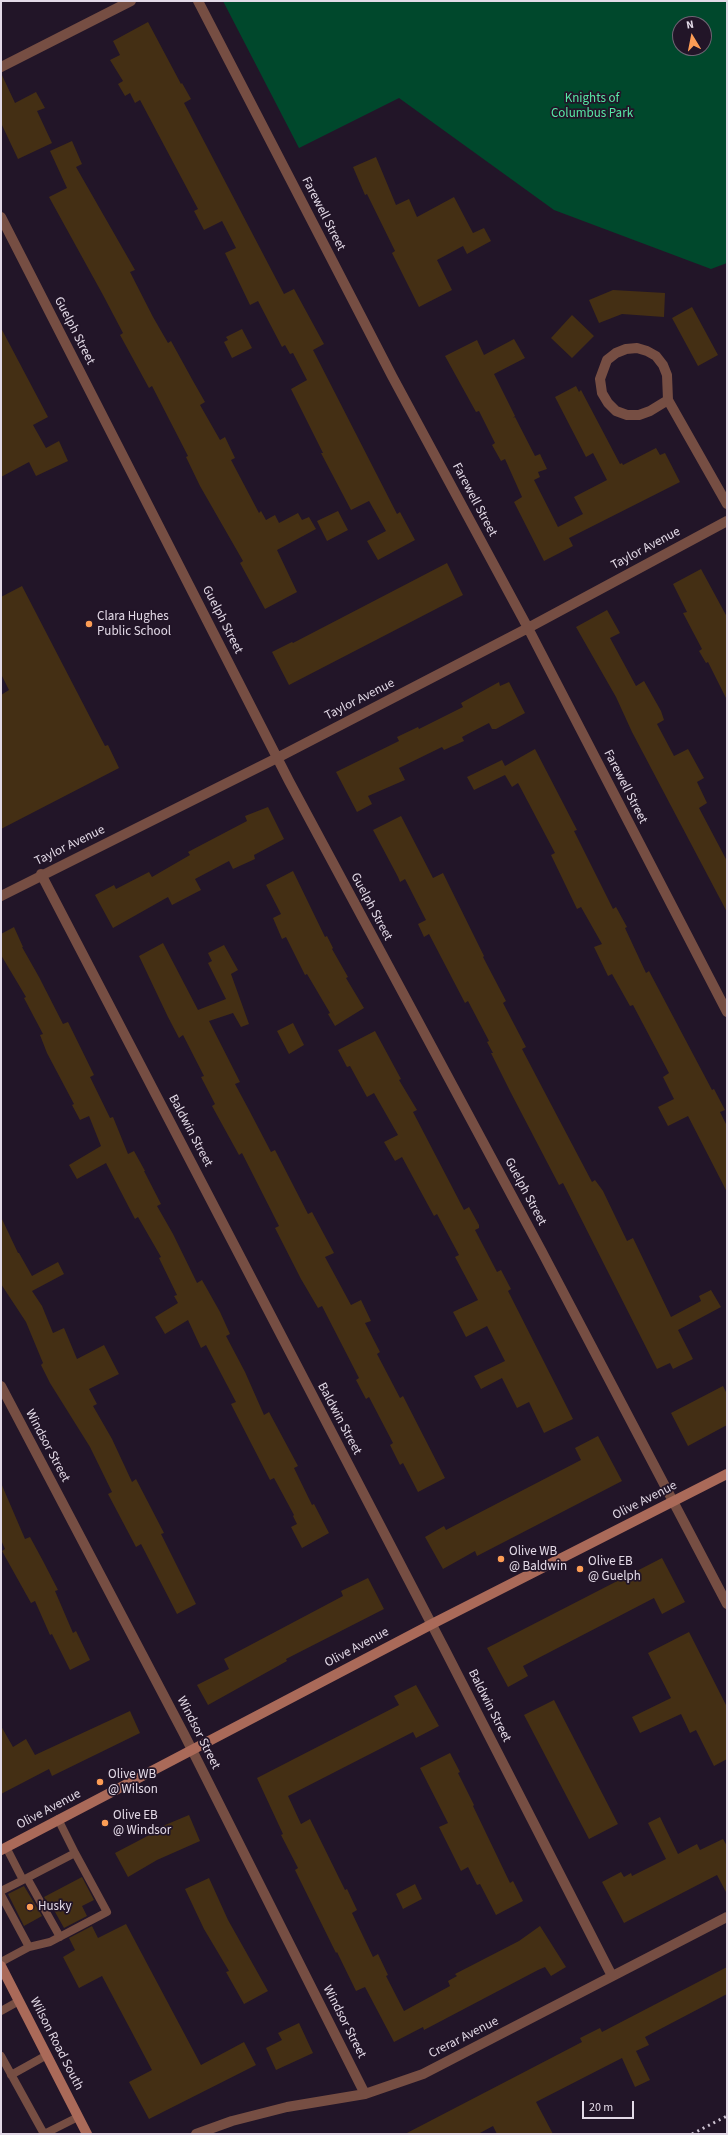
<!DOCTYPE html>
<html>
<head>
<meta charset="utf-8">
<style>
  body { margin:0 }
  #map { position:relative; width:728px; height:2135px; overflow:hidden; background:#221528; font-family:"Source Sans 3",sans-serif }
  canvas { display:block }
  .frame { position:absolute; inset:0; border:2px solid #e3dae7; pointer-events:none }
  .north { position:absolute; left:672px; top:16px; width:40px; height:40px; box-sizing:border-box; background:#221528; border:1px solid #6f6474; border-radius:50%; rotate:350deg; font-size:11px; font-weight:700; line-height:16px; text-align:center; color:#e3dae7 }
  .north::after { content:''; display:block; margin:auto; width:14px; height:18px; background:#fd9d55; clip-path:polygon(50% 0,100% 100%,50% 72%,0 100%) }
  .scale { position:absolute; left:582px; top:2101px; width:52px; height:18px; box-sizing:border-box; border:2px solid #e3dae7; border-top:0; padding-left:5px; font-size:12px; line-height:14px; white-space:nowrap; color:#e3dae7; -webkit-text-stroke:3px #221528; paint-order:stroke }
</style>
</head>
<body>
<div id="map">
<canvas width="728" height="2135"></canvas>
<div class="frame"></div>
<div class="north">N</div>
<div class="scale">20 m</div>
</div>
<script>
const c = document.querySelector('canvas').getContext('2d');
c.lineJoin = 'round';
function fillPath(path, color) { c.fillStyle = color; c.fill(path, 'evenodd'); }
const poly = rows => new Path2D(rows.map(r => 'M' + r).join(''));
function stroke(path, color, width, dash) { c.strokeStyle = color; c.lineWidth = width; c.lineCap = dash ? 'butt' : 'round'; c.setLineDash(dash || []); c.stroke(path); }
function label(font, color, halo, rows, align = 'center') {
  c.font = font + ' "Source Sans 3",sans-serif'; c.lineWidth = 3.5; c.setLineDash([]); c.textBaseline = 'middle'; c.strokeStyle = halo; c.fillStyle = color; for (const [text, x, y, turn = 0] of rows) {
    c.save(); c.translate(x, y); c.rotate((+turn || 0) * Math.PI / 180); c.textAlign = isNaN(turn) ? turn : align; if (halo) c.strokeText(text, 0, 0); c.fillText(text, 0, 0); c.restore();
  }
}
fillPath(poly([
  [223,1,727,1,727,263,711,269,554,210,399,98,299,148],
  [680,24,704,24,704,48,680,48]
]), '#00482c');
fillPath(poly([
  [148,22,181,84,182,83,191,99,184,103,284,294,294,289,324,344,313,350,397,514,400,512,415,540,378,560,367,541,386,531,369,501,351,510,321,453,323,453,291,389,307,380,293,353,290,354,285,345,282,347,258,301,250,305,225,253,236,248,222,221,204,230,194,211,198,209,140,100,135,103,130,93,125,96,118,84,123,81,110,60,120,55,113,41],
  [1,73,15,103,36,92,45,108,37,111,52,143,18,159,1,123],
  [72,141,82,164,76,167,135,270,130,272,153,317,168,343,171,341,193,381,205,402,200,405,220,440,225,437,235,458,231,460,259,513,261,511,266,520,275,515,279,523,298,513,302,520,309,517,316,529,277,550,297,592,265,609,240,563,243,561,200,486,186,457,188,456,152,386,149,388,120,335,123,333,103,295,49,197,67,188,50,151],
  [376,157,396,205,409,199,417,217,454,197,473,233,484,228,491,241,467,254,463,246,437,260,452,290,419,307,392,253,395,251,367,194,365,195,353,167],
  [613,290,665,293,664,317,622,314,599,323,589,300],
  [692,307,718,355,698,366,672,318],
  [572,315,594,336,572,358,551,338],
  [1,328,48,417,33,425,46,448,59,441,68,461,36,476,29,462,1,477],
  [242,329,252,348,232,358,224,342,228,340,226,337],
  [514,339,525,358,494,374,515,416,513,418,515,417,535,456,540,454,547,469,538,472,540,477,534,480,558,527,583,514,574,497,607,480,593,453,586,457,555,397,576,386,579,392,581,390,620,464,622,463,623,465,656,448,660,455,665,453,680,482,569,538,573,546,544,561,514,502,522,497,505,459,501,461,492,445,495,443,479,411,476,412,445,356,477,340,484,355],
  [338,511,348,530,327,541,317,521],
  [447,563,463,595,289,685,272,652,292,642,293,643],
  [701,569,727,617,727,700,708,662,706,663,699,651,702,649,683,613,687,612,673,584],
  [22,586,105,746,108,745,119,768,1,829,1,695,9,690,1,674,1,597],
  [607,610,620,633,610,638,636,686,644,681,661,711,664,720,657,724,674,756,688,749,704,778,697,782,707,803,699,808,727,861,727,912,632,732,616,697,576,627],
  [499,682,500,686,509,682,525,713,496,729,492,729,489,723,462,737,464,741,444,750,442,747,399,768,405,780,368,796,372,804,357,812,336,772,399,741,397,737,418,727,419,729,463,707,461,703],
  [535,749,577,830,574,831,613,909,616,907,627,927,625,928,646,973,649,971,712,1090,714,1089,725,1110,720,1112,727,1126,727,1192,688,1116,668,1126,658,1107,674,1099,663,1077,669,1073,633,1005,630,1006,612,974,608,976,594,947,602,944,581,907,577,909,551,855,555,853,518,783,512,787,505,775,474,790,467,777,502,760,505,766],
  [268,807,284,839,254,855,255,859,233,869,229,861,195,879,201,890,172,905,168,897,113,928,95,895,114,885,116,889,149,872,152,877,190,855,188,852,247,821,245,816],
  [401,816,433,878,443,873,478,944,484,956,483,957,506,1001,503,1003,526,1047,522,1049,544,1091,592,1182,595,1180,603,1191,627,1241,633,1238,671,1317,701,1301,699,1296,711,1290,721,1307,678,1330,693,1359,673,1369,670,1363,657,1369,563,1183,559,1185,511,1093,491,1053,493,1053,487,1042,489,1041,468,1001,465,1003,429,934,424,937,418,924,426,920,405,879,400,882,398,877,373,830],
  [293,871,325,937,327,936,333,948,332,949,348,977,346,978,364,1008,335,1026,328,1014,330,1013,307,974,305,975,286,937,282,939,273,918,281,914,266,885],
  [14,927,23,947,22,947,39,977,63,1024,68,1022,94,1075,90,1077,110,1118,113,1117,128,1154,134,1151,145,1171,144,1171,161,1204,157,1206,173,1234,197,1283,202,1280,220,1312,230,1334,226,1336,245,1372,264,1415,269,1412,298,1466,294,1468,312,1505,314,1504,329,1533,302,1548,291,1527,297,1524,293,1516,294,1515,274,1478,270,1480,234,1410,231,1404,236,1402,206,1345,201,1348,188,1320,165,1334,155,1317,178,1303,174,1296,177,1295,159,1258,161,1257,138,1217,135,1219,106,1163,77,1179,69,1165,101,1146,89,1116,80,1120,72,1105,74,1104,47,1053,40,1035,43,1034,24,998,26,997,1,955,1,934],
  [163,943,198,1010,226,999,208,963,212,961,208,953,224,945,238,970,231,974,249,1024,241,1027,233,1013,209,1021,240,1082,235,1084,249,1110,271,1152,275,1150,308,1214,312,1212,334,1253,325,1257,351,1305,361,1300,371,1321,365,1323,380,1352,377,1354,400,1398,403,1396,445,1478,418,1492,403,1463,400,1465,390,1445,393,1443,369,1397,366,1399,356,1380,359,1378,322,1306,318,1308,301,1279,275,1228,279,1226,242,1153,239,1155,212,1106,215,1104,201,1077,204,1076,183,1035,179,1038,168,1017,139,956],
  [293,1023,304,1045,289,1054,277,1031],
  [375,1031,401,1079,399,1080,417,1110,413,1112,450,1183,464,1210,469,1207,479,1225,479,1228,475,1230,497,1272,501,1270,511,1289,508,1291,573,1419,544,1433,529,1402,517,1408,502,1378,481,1389,474,1376,505,1361,487,1326,466,1337,453,1312,478,1300,455,1257,459,1255,437,1214,434,1216,402,1157,395,1161,384,1142,398,1135,374,1093,367,1097,350,1066,347,1067,338,1050],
  [1,1217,18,1253,19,1253,32,1276,58,1262,64,1274,32,1291,42,1306,53,1333,64,1328,77,1359,104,1345,119,1374,89,1389,97,1404,93,1406,112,1439,132,1482,136,1479,164,1533,161,1534,196,1604,177,1614,141,1544,136,1547,108,1494,112,1492,90,1447,50,1383,41,1365,43,1363,26,1322,1,1284],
  [723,1386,727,1394,727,1425,688,1446,671,1413],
  [598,1436,622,1481,477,1556,475,1551,443,1569,425,1537,444,1526,446,1530,581,1460,575,1448],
  [1,1483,25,1539,30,1537,43,1561,58,1590,55,1591,73,1633,76,1631,90,1660,70,1670,52,1634,50,1635,35,1601,31,1603,2,1551,5,1549,1,1540],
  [662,1558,685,1602,662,1614,654,1598,523,1666,528,1676,508,1687,487,1648],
  [368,1578,384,1609,286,1659,287,1661,208,1705,197,1685,229,1669,224,1659,343,1596,341,1591],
  [689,1632,727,1707,727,1759,714,1766,696,1730,690,1733,681,1714,640,1733,632,1717,671,1698,648,1653],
  [416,1685,439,1726,416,1738,413,1732,288,1796,301,1824,310,1819,345,1890,347,1889,357,1910,352,1913,373,1957,378,1954,388,1975,386,1976,404,2011,450,1986,448,1981,457,1976,455,1974,519,1941,540,1926,566,1967,551,1976,545,1967,538,1970,424,2030,423,2027,394,2042,365,1987,356,1991,337,1952,336,1953,295,1870,298,1868,281,1835,283,1834,257,1778,399,1705,394,1696],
  [554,1700,618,1824,589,1839,524,1715],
  [130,1711,140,1733,52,1776,49,1769,1,1794,1,1726,13,1747,26,1739,35,1755],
  [450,1753,460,1772,458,1773,474,1805,473,1806,510,1883,513,1881,523,1901,496,1915,480,1884,477,1885,468,1867,461,1871,439,1827,448,1823,420,1768],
  [189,1815,200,1841,157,1860,128,1877,115,1853,159,1830,158,1828],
  [660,1817,678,1854,697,1844,700,1850,723,1839,727,1846,727,1894,717,1875,624,1923,602,1882,621,1872,624,1877,631,1873,632,1876,666,1859,648,1823],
  [82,1877,94,1900,82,1906,87,1916,64,1928,54,1910,52,1911,44,1897],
  [209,1878,228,1920,268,1991,244,2004,226,1972,229,1971,204,1929,185,1889],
  [415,1884,422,1899,403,1909,396,1894],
  [24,1886,42,1916,24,1926,8,1894],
  [126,1924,201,2065,244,2042,256,2065,149,2119,129,2082,152,2070,102,1976,79,1988,63,1957,75,1950,69,1938,92,1926,98,1938],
  [727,1967,727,1994,645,2037,649,2045,636,2051,650,2080,635,2087,622,2058,536,2102,553,2134,497,2134,493,2126,478,2134,405,2134,582,2042,580,2038,600,2028,602,2032],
  [299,2023,313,2053,276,2070,266,2048,282,2040,278,2033]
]), '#442f14');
stroke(poly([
  [6,1847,23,1880,75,1853,58,1819],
  [27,1878,60,1937],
  [1,1891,23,1880],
  [1,1895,29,1947,1,1962],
  [29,1947,50,1942,107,1912,75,1853],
  [1,2011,19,2001],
  [1,2056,44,2134],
  [11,2075,47,2055],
  [44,2134,78,2117]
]), '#764e43', 8);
stroke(poly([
  [198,1,392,376,528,628,727,1012],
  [1,67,131,1],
  [1,217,289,781,541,1250,727,1604],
  [668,400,650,411,639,415,627,415,616,411,608,403,602,393,600,379,607,360,616,353,626,349,637,348,647,351,656,356,663,365,667,375,668,400,727,504],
  [41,874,444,1648,612,1976],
  [1,896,277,758,528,628,727,521],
  [1,1386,184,1734,365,2094],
  [196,2134,232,2121,287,2107,365,2094,423,2074,727,1917]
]), '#764e43', 10);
stroke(poly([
  [1,1850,432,1624,727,1474],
  [1,1966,87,2134]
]), '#aa6a59', 10);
stroke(poly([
  [692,2134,727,2116]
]), '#cdc3d1', 3, [2, 4]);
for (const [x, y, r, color] of [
  [89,624,4,"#fd9d55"],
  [501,1559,4,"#fd9d55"],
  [580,1569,4,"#fd9d55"],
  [100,1782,4,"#fd9d55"],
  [105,1823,4,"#fd9d55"],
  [30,1907,4,"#fd9d55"]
]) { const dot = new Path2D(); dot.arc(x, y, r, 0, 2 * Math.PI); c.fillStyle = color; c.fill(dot); stroke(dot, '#221528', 1.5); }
label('13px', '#58e9a6', '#221528', [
  ["Knights of",592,99],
  ["Columbus Park",592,114]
]);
label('13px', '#e3dae7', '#221528', [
  ["Farewell Street",323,214,63],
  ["Guelph Street",74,331,63],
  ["Farewell Street",474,500,62],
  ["Taylor Avenue",646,549,-28],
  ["Guelph Street",222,620,63],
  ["Taylor Avenue",360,700,-27],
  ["Farewell Street",625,787,63],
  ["Taylor Avenue",70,846,-26],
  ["Guelph Street",371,907,62],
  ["Baldwin Street",190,1131,62],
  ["Guelph Street",525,1192,62],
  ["Baldwin Street",339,1419,62],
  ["Windsor Street",47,1446,62],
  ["Olive Avenue",645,1501,-27],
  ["Olive Avenue",357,1648,-28],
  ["Baldwin Street",489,1706,63],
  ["Windsor Street",198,1733,63],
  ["Olive Avenue",49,1810,-28],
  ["Windsor Street",344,2022,63],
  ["Crerar Avenue",464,2038,-27],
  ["Wilson Road South",56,2044,63]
]);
label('13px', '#e3dae7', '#221528', [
  ["Clara Hughes",97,617],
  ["Public School",97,632],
  ["Olive WB",509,1552],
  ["@ Baldwin",509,1567],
  ["Olive EB",588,1562],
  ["@ Guelph",588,1577],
  ["Olive WB",108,1775],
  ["@ Wilson",108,1790],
  ["Olive EB",113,1816],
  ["@ Windsor",113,1831],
  ["Husky",38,1907]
], 'left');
</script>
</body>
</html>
